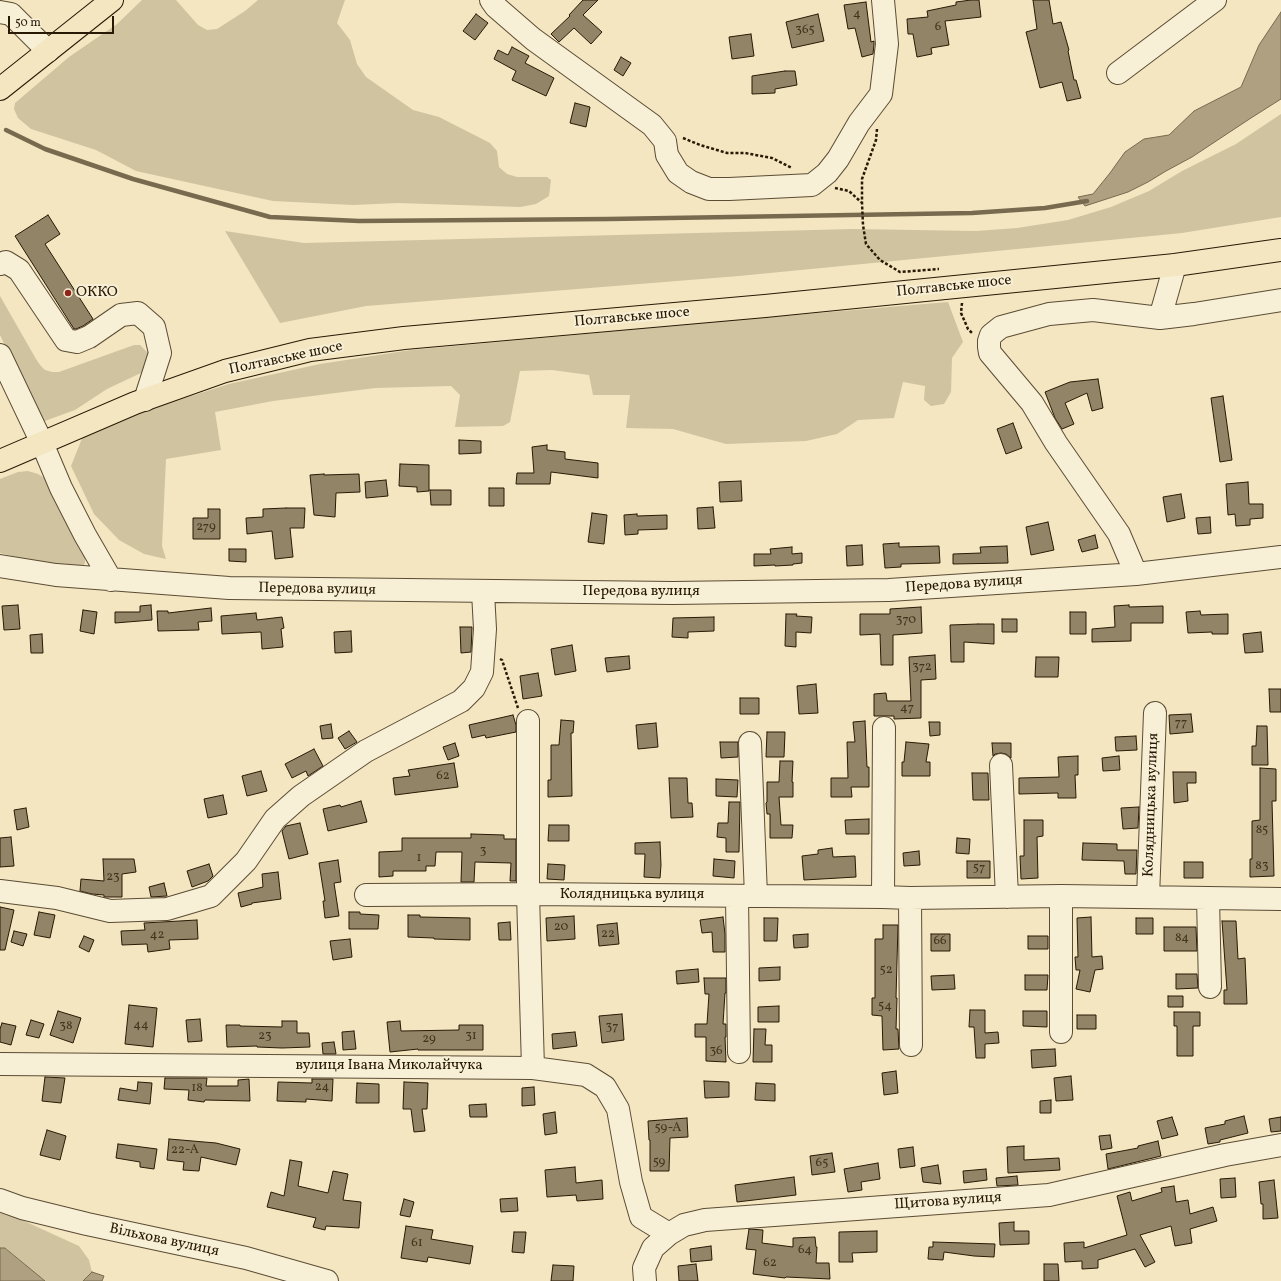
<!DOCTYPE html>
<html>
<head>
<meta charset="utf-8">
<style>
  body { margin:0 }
  #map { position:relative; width:1281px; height:1281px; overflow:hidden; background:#f3e6c0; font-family:Vollkorn,serif }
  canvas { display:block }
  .scale { position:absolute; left:8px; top:16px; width:106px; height:18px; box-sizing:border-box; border:2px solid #281905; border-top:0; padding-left:5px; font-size:12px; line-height:14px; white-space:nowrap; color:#281905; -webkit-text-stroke:3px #f7efd6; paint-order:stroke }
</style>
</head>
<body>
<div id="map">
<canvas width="1281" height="1281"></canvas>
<div class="scale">50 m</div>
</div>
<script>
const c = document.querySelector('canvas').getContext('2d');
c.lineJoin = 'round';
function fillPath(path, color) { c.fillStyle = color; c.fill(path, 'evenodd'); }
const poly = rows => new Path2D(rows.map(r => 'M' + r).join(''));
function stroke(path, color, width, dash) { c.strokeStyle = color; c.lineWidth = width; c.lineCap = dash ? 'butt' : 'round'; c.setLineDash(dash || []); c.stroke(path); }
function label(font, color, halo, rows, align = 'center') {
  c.font = font + ' Vollkorn,serif'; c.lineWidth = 4; c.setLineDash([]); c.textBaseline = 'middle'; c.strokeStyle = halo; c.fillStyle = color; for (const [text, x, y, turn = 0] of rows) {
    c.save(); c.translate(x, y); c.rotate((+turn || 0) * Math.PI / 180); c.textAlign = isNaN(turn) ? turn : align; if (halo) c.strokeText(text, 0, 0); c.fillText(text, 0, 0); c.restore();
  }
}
fillPath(poly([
  [142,0,176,0,198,25,207,30,217,29,245,11,258,0,345,0,337,23,350,40,357,64,366,77,413,110,439,117,490,143,497,151,499,167,507,174,517,177,547,177,551,180,549,196,536,204,520,207,398,203,353,205,273,201,136,171,96,150,31,129,18,118,14,109,15,103,69,57,117,24],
  [1281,114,1281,217,1182,233,739,276,366,306,280,323,225,231,304,243,853,229,976,231,1017,228,1068,220,1111,207,1149,191,1182,171,1236,144],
  [0,296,36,359,40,365,45,370,52,372,59,372,134,345,140,345,148,353,149,359,143,372,107,389,75,410,42,422,0,335],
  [948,302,963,342,952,358,951,392,944,404,931,406,924,400,925,386,903,382,894,418,858,420,837,434,806,441,726,444,673,429,626,428,630,395,593,395,589,375,552,370,520,371,510,422,503,426,455,427,460,395,451,386,375,388,273,401,215,412,221,450,166,459,162,546,166,559,144,554,119,540,94,514,71,466,83,436,141,412,229,384,320,364,411,350,759,318],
  [28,471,38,474,46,479,85,558,85,563,82,567,41,563,0,553,0,479,18,472],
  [0,1210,79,1246,89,1260,92,1272,83,1281,45,1281,6,1248,0,1248]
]), '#d0c3a0');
const water = poly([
  [1281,12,1281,99,1251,118,1192,157,1166,171,1148,182,1128,192,1085,206,1078,197,1093,194,1110,173,1125,152,1144,139,1169,135,1194,111,1241,87,1259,45,1281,12],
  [0,1248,5,1248,45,1281,0,1281,0,1248],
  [92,1272,104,1276,102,1281,83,1281,92,1272]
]);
fillPath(water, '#aea080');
stroke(water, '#786a4f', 1);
stroke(poly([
  [6,130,45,149,133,179,270,217,359,221,609,219,972,213,1045,208,1087,201]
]), '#786a4f', 4.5);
const building = poly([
  [583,0,598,0,583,15,602,32,591,44,574,28,559,42,551,34,570,16,569,15,583,0],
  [971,0,979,0,981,17,945,21,949,45,931,48,932,54,917,57,913,34,908,34,907,19,928,17,927,11,956,5,956,2,971,0],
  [1033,0,1049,0,1053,24,1061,22,1069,50,1068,51,1074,80,1076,80,1081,98,1067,101,1062,82,1040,88,1026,32,1037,29,1033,0],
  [866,2,871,42,874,41,874,44,873,54,862,57,855,28,848,29,844,5,866,2],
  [476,14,488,23,475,40,463,31,476,14],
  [818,14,824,41,792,48,786,22,818,14],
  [751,34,754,56,732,59,729,37,751,34],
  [512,47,529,56,525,63,554,78,546,96,512,80,516,71,494,59,498,50,508,55,512,47],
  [621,57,631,63,623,76,614,70,621,57],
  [785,71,795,71,797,85,775,89,775,93,752,94,752,76,785,71],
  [575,103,590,107,586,127,570,123,575,103],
  [48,215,60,234,45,244,93,319,83,326,76,329,74,329,15,236,48,215],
  [1098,379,1103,408,1092,411,1087,393,1065,403,1074,424,1062,429,1055,418,1045,392,1070,382,1098,379],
  [1223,396,1232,460,1220,462,1211,398,1223,396],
  [1013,423,1022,448,1006,454,997,429,1013,423],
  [459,440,481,441,481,453,459,454,459,440],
  [547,445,547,450,565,452,565,459,598,463,598,478,551,472,550,484,516,484,517,473,534,473,532,447,547,445],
  [400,464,429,465,429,491,417,492,417,487,399,486,400,464],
  [324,474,324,475,359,474,360,492,336,493,335,517,314,515,310,475,324,474],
  [386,480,388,496,366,498,365,482,386,480],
  [741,481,742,501,720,502,719,482,741,481],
  [1248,482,1249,504,1263,504,1263,518,1250,519,1250,525,1236,526,1235,514,1228,515,1226,484,1248,482],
  [489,488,504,488,504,506,489,506,489,488],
  [430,490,451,490,451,505,431,505,430,490],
  [1181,494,1185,518,1167,522,1163,497,1181,494],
  [713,507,715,528,698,529,697,508,713,507],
  [286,508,305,508,304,528,290,528,293,557,275,559,272,531,247,534,246,518,263,517,263,509,286,508],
  [208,509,220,509,220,539,193,539,193,518,208,518,208,509],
  [592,513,607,515,604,544,588,542,592,513],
  [637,514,637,516,667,515,667,529,638,530,638,534,625,535,624,515,637,514],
  [1210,517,1211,533,1198,534,1196,518,1210,517],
  [1048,522,1054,550,1031,555,1026,527,1048,522],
  [1095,535,1098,548,1082,552,1078,540,1095,535],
  [899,543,899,547,939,546,940,563,901,564,901,567,885,568,883,544,899,543],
  [862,545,863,565,847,566,846,546,862,545],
  [1007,546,1008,563,953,564,953,554,981,553,980,547,1007,546],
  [792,547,792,554,802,553,802,563,793,564,793,565,775,566,775,565,754,566,754,554,771,554,770,549,792,547],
  [229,549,246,549,246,562,229,561,229,549],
  [18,605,20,629,4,630,2,606,18,605],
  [151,605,152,620,115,623,115,612,140,612,140,606,151,605],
  [1129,605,1129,607,1163,606,1163,623,1131,623,1131,641,1092,642,1092,629,1115,627,1114,606,1129,605],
  [921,607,922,633,893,635,893,665,881,665,880,634,860,635,860,614,890,614,890,609,921,607],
  [211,608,212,621,198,622,199,630,158,631,157,611,168,611,168,613,211,608],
  [83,610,97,612,94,634,80,631,83,610],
  [1200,611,1201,615,1228,614,1228,634,1212,634,1212,632,1188,633,1186,612,1200,611],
  [1070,612,1086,612,1086,634,1070,634,1070,612],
  [256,613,257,620,282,617,284,628,281,629,283,647,262,649,261,632,222,634,221,616,256,613],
  [786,614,797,614,796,616,812,617,811,633,796,632,796,647,785,646,786,614],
  [714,617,714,631,688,632,688,638,672,637,673,618,714,617],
  [1002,619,1017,619,1017,632,1002,632,1002,619],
  [978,624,994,624,994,644,964,642,964,662,951,662,950,625,978,624],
  [460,627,472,627,471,652,461,653,460,627],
  [351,631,352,652,335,653,334,632,351,631],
  [1261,632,1263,652,1245,653,1243,634,1261,632],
  [42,634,43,653,31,653,30,635,42,634],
  [572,645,576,671,555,675,551,649,572,645],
  [935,655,936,679,921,680,921,718,894,719,894,716,874,716,874,694,886,693,887,701,911,701,909,657,935,655],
  [629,656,630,669,607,672,605,658,629,656],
  [1036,657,1059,657,1058,677,1035,677,1036,657],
  [538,673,542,696,523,699,520,676,538,673],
  [816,684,818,713,799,714,797,686,816,684],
  [1269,689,1281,689,1281,712,1270,712,1269,689],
  [740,698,759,698,759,714,740,714,740,698],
  [1191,714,1193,732,1170,734,1169,715,1191,714],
  [513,715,516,725,516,732,486,738,485,735,472,738,469,725,513,715],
  [561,720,574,721,573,733,571,733,572,796,548,797,548,780,551,780,551,745,559,745,561,720],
  [865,721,867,767,869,767,869,787,851,787,852,797,831,797,831,778,848,778,847,742,855,742,853,722,865,721],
  [929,722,940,722,940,735,930,736,929,722],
  [656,723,658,747,638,749,636,725,656,723],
  [331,724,333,738,322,739,320,726,331,724],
  [1257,726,1267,726,1268,765,1252,765,1252,746,1256,746,1257,726],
  [349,731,357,742,345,749,338,738,349,731],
  [767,732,785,732,784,757,766,757,767,732],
  [1136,736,1137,750,1116,751,1115,737,1136,736],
  [720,742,738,742,738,757,721,758,720,742],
  [906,742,929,744,926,762,930,762,930,776,902,776,902,762,904,762,906,742],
  [455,743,459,756,448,760,443,747,455,743],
  [992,743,1011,743,1011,758,1006,754,1001,753,995,754,993,756,992,743],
  [314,749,323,766,308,776,306,771,292,778,285,764,314,749],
  [1078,756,1078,775,1075,775,1076,798,1058,798,1058,793,1019,794,1019,778,1059,777,1058,757,1078,756],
  [1119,756,1120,770,1103,771,1102,758,1119,756],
  [780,761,793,761,792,782,793,782,793,797,779,797,781,825,793,825,792,838,770,838,770,814,767,814,766,803,767,802,767,782,779,782,780,761],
  [454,763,458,787,395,795,393,778,410,776,408,770,454,763],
  [1260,768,1276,769,1276,801,1272,801,1274,876,1250,877,1250,859,1252,859,1252,821,1260,820,1260,768],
  [261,771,267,791,247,796,242,776,261,771],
  [1173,772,1196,772,1196,783,1187,783,1188,801,1174,803,1173,772],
  [972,773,988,773,989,800,973,800,972,773],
  [669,778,687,778,688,803,692,803,693,817,671,818,669,778],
  [716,779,738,780,737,797,716,796,716,779],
  [223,795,227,814,208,818,204,799,223,795],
  [361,801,367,822,328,831,323,809,340,805,341,807,361,801],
  [729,802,740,802,739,852,726,852,726,838,717,837,718,823,728,823,729,802],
  [1139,807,1138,828,1123,829,1121,808,1139,807],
  [26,808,29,827,17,830,14,810,26,808],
  [869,819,869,834,846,834,845,820,869,819],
  [1024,820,1043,820,1043,836,1037,837,1038,878,1021,879,1020,856,1024,856,1024,820],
  [300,823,308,854,289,859,282,831,286,826,300,823],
  [549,825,569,825,569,841,548,841,549,825],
  [471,834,504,835,504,839,516,839,516,881,510,881,511,863,475,862,474,882,461,882,462,852,436,852,435,866,426,866,426,871,393,871,393,876,379,877,379,852,402,851,402,838,471,838,471,834],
  [11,837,14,866,0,867,0,838,11,837],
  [957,838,970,839,969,854,956,853,957,838],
  [660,842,661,865,660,878,644,877,645,854,635,854,635,843,660,842],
  [1083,843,1117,844,1117,850,1137,850,1136,874,1125,874,1124,861,1082,860,1083,843],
  [832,848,833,857,855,856,856,877,804,880,802,856,818,854,818,850,832,848],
  [919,851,920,865,904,866,903,853,919,851],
  [103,859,134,859,136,872,122,874,122,897,104,897,104,895,92,894,80,891,81,879,104,881,103,859],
  [714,859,735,861,734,878,713,876,714,859],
  [338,860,341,882,334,883,339,916,325,918,323,901,325,901,319,863,338,860],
  [967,861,990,861,990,878,967,878,967,861],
  [1184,862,1203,862,1203,878,1184,878,1184,862],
  [209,864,213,876,208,881,192,887,187,871,209,864],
  [548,864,565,865,564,880,547,879,548,864],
  [278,872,281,899,252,903,252,904,241,907,238,893,263,887,262,874,278,872],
  [164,883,167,896,151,897,149,887,164,883],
  [0,907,14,910,5,950,0,950,0,907],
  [39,912,55,915,50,938,34,935,39,912],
  [349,912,360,912,360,914,379,915,378,929,349,929,349,912],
  [408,915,420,915,420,917,470,918,470,940,434,939,434,938,408,937,408,915],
  [574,916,575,939,547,941,546,918,574,916],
  [723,917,725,934,725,952,713,952,712,932,702,933,700,920,723,917],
  [1091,917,1092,957,1102,956,1103,969,1095,970,1090,992,1076,989,1080,970,1076,970,1075,957,1078,957,1077,918,1091,917],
  [764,918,778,918,777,941,764,941,764,918],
  [1136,918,1153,918,1153,934,1136,934,1136,918],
  [197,920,198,939,169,940,170,949,148,952,147,944,122,945,121,931,145,930,144,923,197,920],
  [1222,921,1236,921,1238,959,1245,958,1247,1004,1224,1004,1224,990,1227,990,1222,921],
  [510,922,511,940,499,940,498,923,510,922],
  [617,923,619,944,599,946,597,925,617,923],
  [883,925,898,925,896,998,897,998,896,1029,898,1029,899,1049,883,1050,882,1016,872,1015,872,998,875,998,875,939,883,939,883,925],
  [1164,927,1196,927,1197,951,1164,951,1164,927],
  [14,931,27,934,23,946,11,942,14,931],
  [808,934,808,947,794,948,793,935,808,934],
  [931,934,950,934,950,951,931,951,931,934],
  [84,936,94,940,89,952,79,947,84,936],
  [1028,936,1048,936,1048,949,1028,949,1028,936],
  [350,939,352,957,333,960,330,941,350,939],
  [780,967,780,980,759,981,759,968,780,967],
  [698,969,699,982,677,984,676,971,698,969],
  [1176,974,1197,974,1198,988,1176,989,1176,974],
  [954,975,955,989,932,990,931,976,954,975],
  [1025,975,1048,975,1047,990,1025,990,1025,975],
  [704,978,726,978,726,993,725,993,723,1024,726,1024,726,1037,725,1037,726,1062,706,1061,706,1037,695,1037,695,1024,707,1024,709,994,705,994,704,978],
  [1168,996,1183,996,1183,1007,1168,1007,1168,996],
  [129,1005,157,1008,153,1047,125,1044,129,1005],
  [779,1006,779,1022,758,1022,758,1007,779,1006],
  [970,1010,985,1010,985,1033,998,1032,999,1043,985,1044,985,1058,976,1058,974,1027,969,1027,970,1010],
  [58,1011,81,1018,73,1043,50,1035,58,1011],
  [1023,1011,1047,1011,1047,1027,1023,1026,1023,1011],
  [1174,1012,1200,1012,1200,1026,1193,1026,1193,1056,1177,1056,1177,1026,1174,1026,1174,1012],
  [622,1014,624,1040,602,1043,599,1016,622,1014],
  [1077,1015,1096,1015,1096,1029,1077,1029,1077,1015],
  [200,1019,202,1041,188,1042,186,1020,200,1019],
  [31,1020,44,1024,39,1038,26,1035,31,1020],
  [282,1021,297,1021,297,1033,309,1033,310,1047,282,1048,257,1047,257,1046,227,1047,226,1025,240,1025,240,1026,282,1027,282,1021],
  [400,1021,401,1031,459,1030,459,1025,483,1025,483,1050,418,1050,418,1049,390,1052,387,1022,400,1021],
  [2,1023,16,1026,11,1045,0,1042,0,1029,2,1023],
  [754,1029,766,1029,765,1045,772,1045,772,1062,753,1062,754,1029],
  [354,1031,356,1049,343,1050,342,1032,354,1031],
  [575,1032,577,1046,553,1049,552,1034,575,1032],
  [334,1042,336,1054,323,1054,322,1043,334,1042],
  [1055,1049,1056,1066,1032,1068,1031,1050,1055,1049],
  [896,1071,898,1093,884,1095,882,1073,896,1071],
  [1071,1076,1073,1100,1056,1101,1054,1078,1071,1076],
  [45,1077,65,1078,61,1103,42,1101,45,1077],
  [165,1078,207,1078,206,1086,238,1086,238,1080,249,1079,250,1101,205,1100,204,1102,188,1100,189,1090,164,1089,165,1078],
  [312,1079,333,1079,332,1101,306,1099,306,1102,277,1101,278,1082,312,1083,312,1079],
  [704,1081,729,1082,729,1097,705,1098,704,1081],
  [138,1082,152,1083,150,1104,118,1100,120,1088,137,1091,138,1082],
  [404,1082,428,1083,427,1109,422,1109,425,1131,414,1132,411,1109,403,1109,404,1082],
  [357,1083,379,1084,379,1103,356,1103,357,1083],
  [756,1083,775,1084,775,1101,755,1100,756,1083],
  [534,1087,535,1105,522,1106,522,1088,534,1087],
  [1051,1100,1051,1113,1040,1113,1040,1101,1051,1100],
  [486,1104,487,1117,470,1117,469,1105,486,1104],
  [555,1112,557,1133,545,1135,543,1114,555,1112],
  [1244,1116,1248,1133,1220,1140,1220,1142,1208,1144,1205,1128,1225,1124,1225,1121,1244,1116],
  [1172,1117,1178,1135,1162,1139,1157,1121,1172,1117],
  [1281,1117,1281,1131,1271,1132,1269,1119,1281,1117],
  [687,1118,688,1137,670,1138,669,1171,650,1171,650,1140,649,1140,648,1121,687,1118],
  [47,1130,66,1136,60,1160,40,1155,47,1130],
  [1110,1135,1112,1148,1101,1150,1099,1136,1110,1135],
  [169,1139,216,1143,240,1149,236,1165,201,1157,199,1171,183,1170,184,1162,167,1160,169,1139],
  [1158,1141,1161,1156,1108,1169,1106,1154,1138,1148,1138,1146,1158,1141],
  [118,1144,157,1149,154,1169,140,1167,140,1162,116,1158,118,1144],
  [1024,1146,1024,1160,1059,1158,1060,1170,1008,1173,1007,1147,1024,1146],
  [913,1147,915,1166,900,1168,898,1149,913,1147],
  [832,1153,835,1172,812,1175,810,1156,832,1153],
  [290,1160,302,1162,298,1186,328,1193,333,1171,348,1174,343,1200,361,1202,359,1228,326,1226,325,1230,313,1227,316,1218,267,1207,271,1192,284,1196,290,1160],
  [878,1163,880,1179,861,1182,862,1190,848,1192,844,1169,878,1163],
  [938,1165,941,1184,923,1182,921,1168,938,1165],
  [575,1167,576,1183,602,1180,603,1199,577,1201,576,1195,547,1197,545,1170,575,1167],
  [986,1169,987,1180,964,1183,963,1171,986,1169],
  [1017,1176,1018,1185,997,1186,996,1178,1017,1176],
  [794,1177,796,1195,737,1202,735,1185,794,1177],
  [1235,1178,1236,1197,1221,1198,1220,1179,1235,1178],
  [1274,1180,1278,1218,1263,1219,1263,1204,1261,1204,1259,1182,1274,1180],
  [1174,1186,1176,1202,1188,1200,1190,1214,1213,1207,1217,1221,1190,1229,1192,1243,1175,1246,1171,1226,1140,1235,1155,1262,1145,1267,1135,1249,1098,1260,1098,1268,1082,1269,1082,1261,1065,1262,1064,1243,1084,1242,1084,1248,1127,1235,1117,1196,1130,1192,1132,1201,1162,1192,1161,1188,1174,1186],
  [517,1198,518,1211,501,1212,500,1199,517,1198],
  [404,1199,414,1202,410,1217,400,1215,404,1199],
  [1014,1222,1014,1231,1029,1231,1029,1244,1000,1245,999,1223,1014,1222],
  [406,1226,433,1230,431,1239,473,1246,470,1264,428,1257,427,1262,401,1258,406,1226],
  [749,1229,763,1230,762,1243,793,1247,793,1238,815,1237,816,1247,817,1247,816,1263,829,1263,830,1279,786,1277,785,1278,753,1274,756,1250,746,1249,749,1229],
  [877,1231,877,1252,852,1253,853,1262,839,1262,839,1232,877,1231],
  [514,1232,526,1232,524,1253,512,1252,514,1232],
  [933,1242,995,1244,994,1257,974,1256,944,1252,943,1260,928,1259,929,1247,933,1247,933,1242],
  [711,1246,712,1260,691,1262,690,1249,711,1246],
  [696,1264,698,1281,679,1281,678,1266,696,1264],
  [1044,1264,1058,1264,1059,1281,1044,1281,1044,1264],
  [553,1265,574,1266,573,1281,551,1281,553,1265]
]);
fillPath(building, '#928466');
stroke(building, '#281905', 1);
const minor = poly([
  [491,0,496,7,533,39,652,125,665,141,667,155,678,173,691,182,709,189,729,189,812,185,827,173,838,159,859,123,881,94,887,44,883,0],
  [0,12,11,14,48,51],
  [1118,73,1215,0],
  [0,264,6,262,19,270,66,340,77,342,89,337,121,315,138,313,154,327,160,353,145,400],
  [1160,318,1175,265],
  [0,355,42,443,61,488,85,535,111,580],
  [0,566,56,575,229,588,673,593,889,590,1136,574,1281,557],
  [1136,574,1119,534,1056,443,1032,403,990,353,989,347,989,341,991,335,1001,327,1049,314,1093,310,1160,318,1194,314,1281,300],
  [528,721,528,894,533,1068],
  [750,743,756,896],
  [1001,765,1007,897],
  [0,891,57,898,110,911,167,909,211,896,246,861,275,819,301,796,366,751,461,701,474,688,482,672,485,629,483,592],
  [366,895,528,894,883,897,910,898,1061,896,1281,899],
  [737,896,739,1052],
  [883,897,884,728],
  [1148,897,1155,713],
  [910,898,911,1045],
  [1208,898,1210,987],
  [1061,1032,1061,896],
  [0,1064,533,1068,586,1075,605,1087,618,1109,631,1182,641,1217,669,1234],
  [0,1200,22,1208,87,1224,246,1258,327,1281],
  [645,1281,644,1268,653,1248,669,1234,684,1225,705,1220,1049,1195,1225,1155,1281,1145]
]);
const major = poly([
  [0,89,112,0],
  [0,461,135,403,225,371,310,350,404,338,765,306,1175,265,1281,250]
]);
stroke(minor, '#5b4c34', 24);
stroke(major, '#281905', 24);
stroke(poly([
  [877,129,876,140,862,179,862,203,863,225,866,244,880,260,900,272,939,269],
  [683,138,700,145,727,153,745,153,772,158,792,168],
  [835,188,849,191,861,202],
  [962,303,961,313,968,329,973,334],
  [500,659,502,660,518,708]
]), '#281905', 2.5, [3, 2]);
stroke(minor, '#f7efd6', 22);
stroke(major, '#f3e6c0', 22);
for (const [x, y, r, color] of [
  [68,293,4,"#8f2418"]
]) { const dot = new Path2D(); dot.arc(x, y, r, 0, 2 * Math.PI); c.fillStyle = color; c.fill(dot); stroke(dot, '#f7efd6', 1.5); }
label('13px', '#42341d', null, [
  ["4",857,15],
  ["6",938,28],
  ["365",805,31],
  ["279",206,528],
  ["370",906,621],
  ["372",922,668],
  ["47",907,709],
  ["77",1181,724],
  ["62",443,777],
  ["85",1262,831],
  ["3",483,852],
  ["1",419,859],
  ["83",1262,867],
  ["57",979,869],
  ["23",113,878],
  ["20",561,928],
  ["22",608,935],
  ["42",157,936],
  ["84",1182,939],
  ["66",940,942],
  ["52",886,971],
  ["54",885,1007],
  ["44",141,1026],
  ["38",66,1027],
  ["37",612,1028],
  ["23",265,1037],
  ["31",471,1037],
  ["29",429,1040],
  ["36",716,1052],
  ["24",322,1088],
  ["18",197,1089],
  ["59-А",668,1129],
  ["22-А",185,1151],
  ["59",659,1163],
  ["65",822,1164],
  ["61",417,1244],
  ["64",805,1251],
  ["62",770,1264]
]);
label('15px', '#281905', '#f7efd6', [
  ["Полтавське шосе",954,287,-6],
  ["Полтавське шосе",632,318,-5],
  ["Полтавське шосе",286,359,-12],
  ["Передова вулиця",964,585,-4],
  ["Передова вулиця",317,590,1],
  ["Передова вулиця",641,592],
  ["Колядницька вулиця",1152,805,-88],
  ["Колядницька вулиця",632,895],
  ["вулиця Івана Миколайчука",389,1066],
  ["Щитова вулиця",948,1202,-4],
  ["Вільхова вулиця",164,1241,12]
]);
label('15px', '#281905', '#f7efd6', [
  ["ОККО",76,293]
], 'left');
</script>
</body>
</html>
